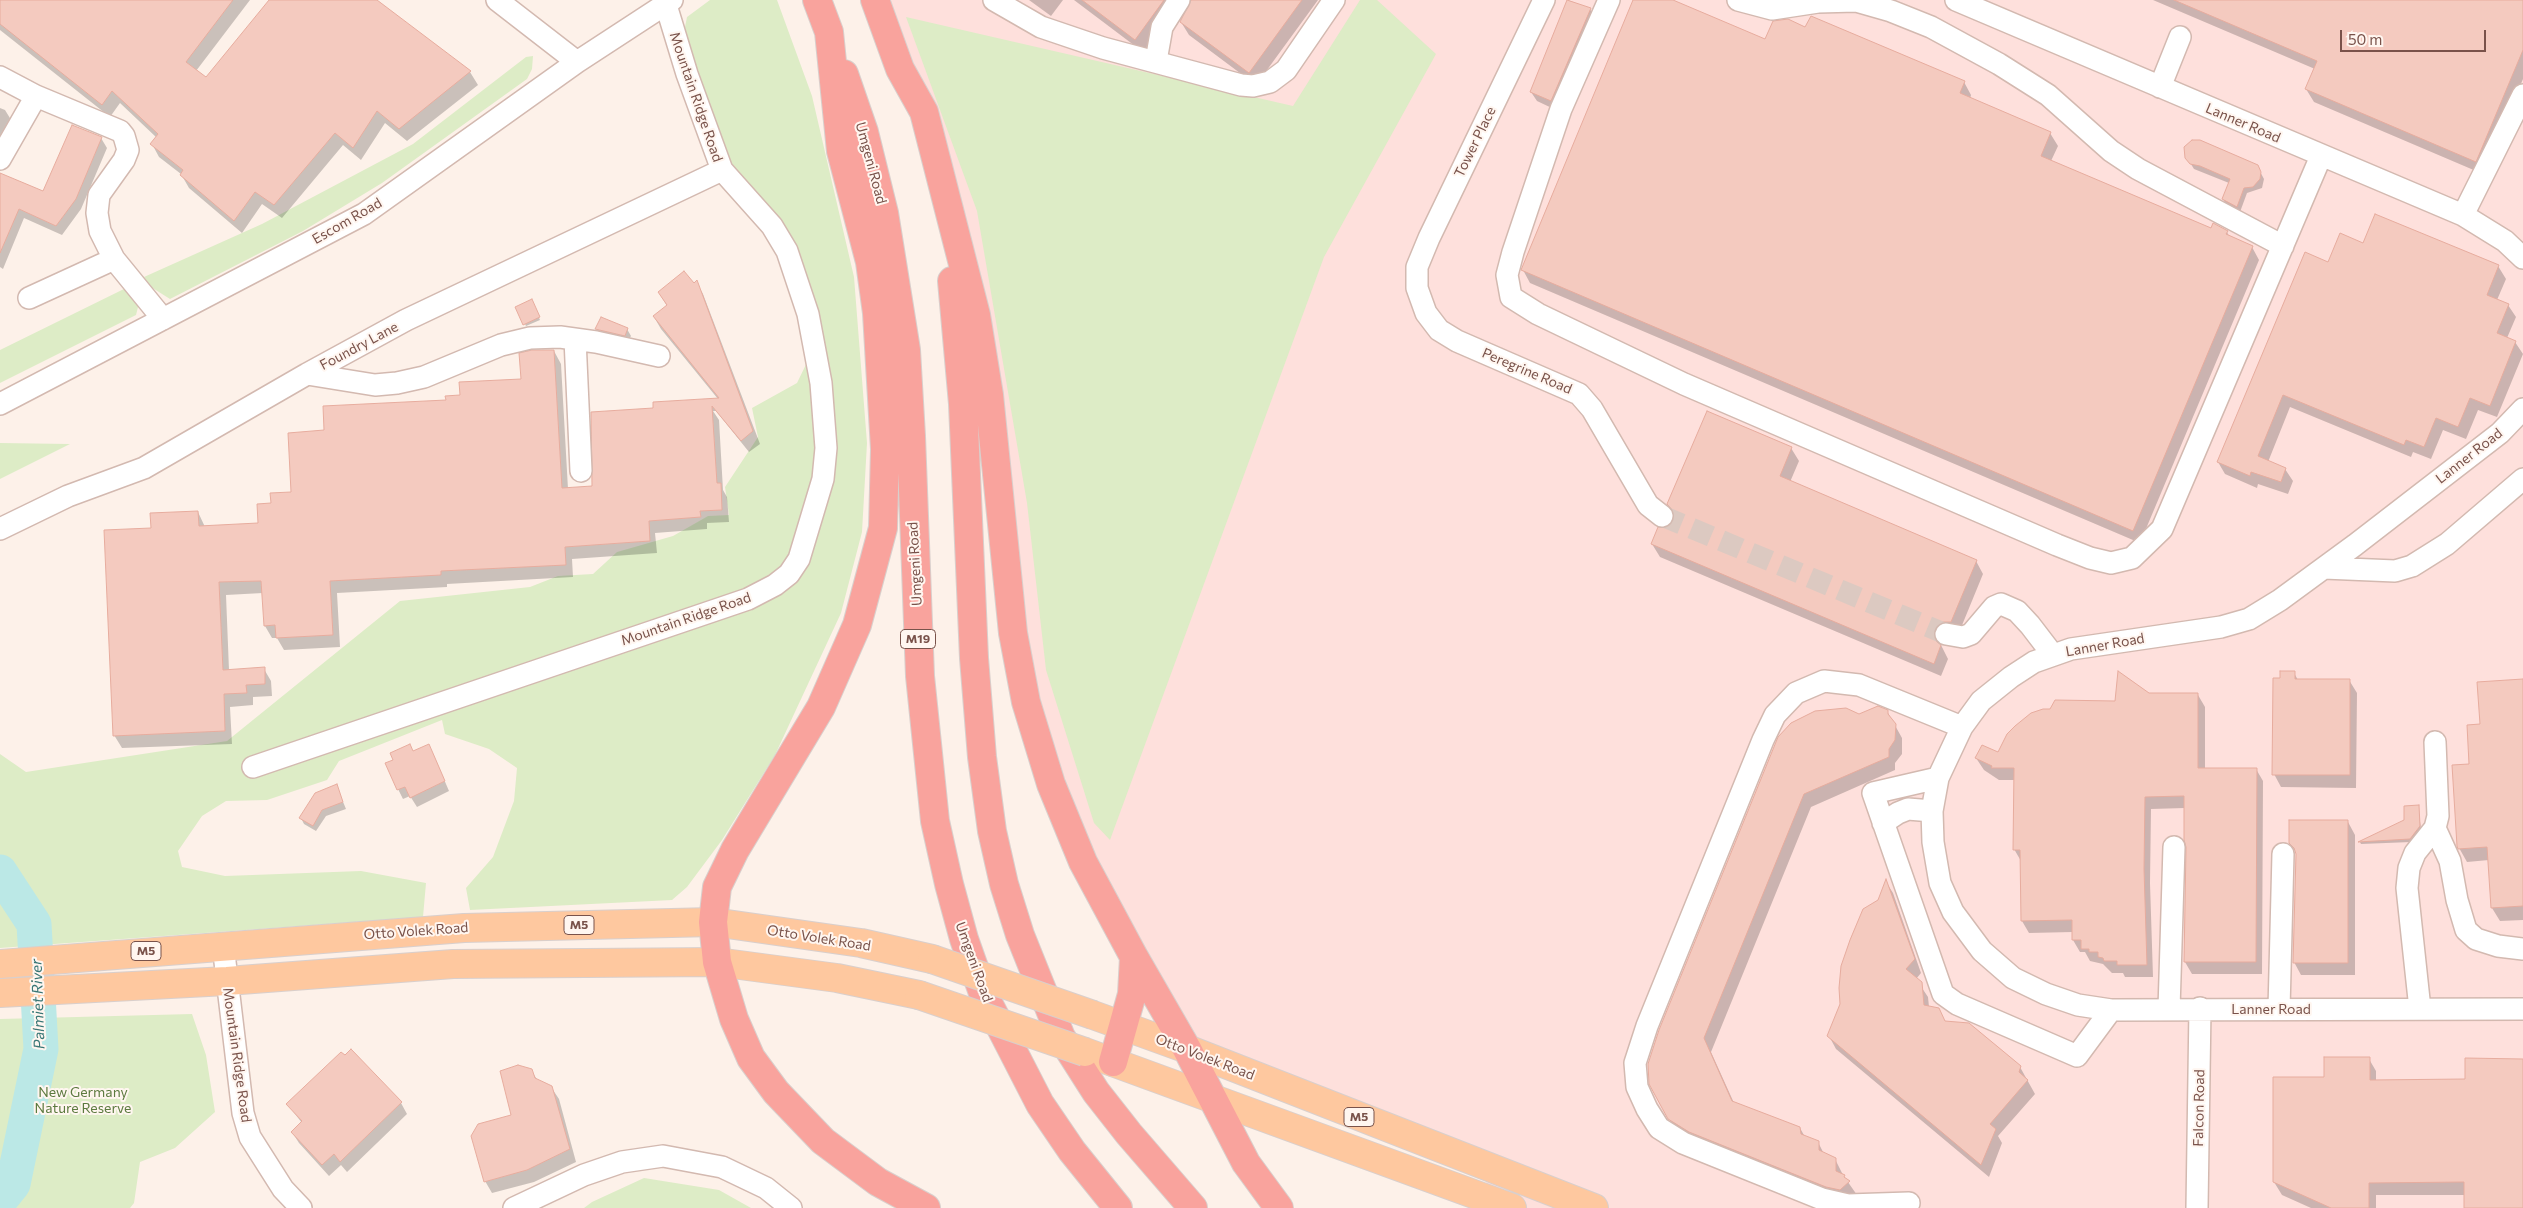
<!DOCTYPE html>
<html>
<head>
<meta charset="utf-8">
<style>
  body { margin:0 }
  #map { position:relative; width:2523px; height:1208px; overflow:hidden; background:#fdf1e9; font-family:Commissioner,sans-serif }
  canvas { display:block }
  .scale { position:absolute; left:2340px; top:30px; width:146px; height:22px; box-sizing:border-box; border:2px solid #79524a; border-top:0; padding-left:6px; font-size:15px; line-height:18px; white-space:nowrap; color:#79524a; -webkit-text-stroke:4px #fff6f0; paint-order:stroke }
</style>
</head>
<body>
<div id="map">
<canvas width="2523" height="1208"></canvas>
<div class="scale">50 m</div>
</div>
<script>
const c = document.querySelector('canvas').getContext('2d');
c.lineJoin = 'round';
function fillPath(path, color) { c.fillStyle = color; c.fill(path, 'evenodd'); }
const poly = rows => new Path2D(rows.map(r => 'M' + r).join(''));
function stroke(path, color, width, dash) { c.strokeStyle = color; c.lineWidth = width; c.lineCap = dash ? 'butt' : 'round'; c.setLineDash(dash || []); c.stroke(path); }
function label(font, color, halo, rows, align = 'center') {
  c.font = font + ' Commissioner,sans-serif'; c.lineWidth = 4; c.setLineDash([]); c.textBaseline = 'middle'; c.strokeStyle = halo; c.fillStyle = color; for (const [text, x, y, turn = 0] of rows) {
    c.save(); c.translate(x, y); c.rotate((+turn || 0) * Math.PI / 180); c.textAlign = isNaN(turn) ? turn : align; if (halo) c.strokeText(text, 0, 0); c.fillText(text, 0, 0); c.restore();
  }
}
fillPath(poly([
  [877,0,2523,0,2523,1208,1480,1208,1490,1166,1187,1048,1039,741,993,396]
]), '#fee0dc');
fillPath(poly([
  [710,0,777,0,812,96,854,277,867,443,862,532,841,613,775,755,722,840,687,887,672,900,470,910,466,888,493,857,514,801,517,768,489,749,445,734,442,720,339,761,327,780,267,800,226,801,202,816,178,851,182,867,225,876,361,871,426,883,423,917,0,948,0,754,26,772,227,741,400,601,530,587,558,576,593,574,617,552,673,536,708,516,729,515,725,487,758,437,752,408,797,383,814,348,787,251,737,188,687,74,685,27,687,17],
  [1360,0,1377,0,1436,54,1324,257,1110,840,1094,823,1046,670,1027,503,977,211,906,17,1293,106],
  [533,56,532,69,527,79,382,183,303,231,170,299,151,287,144,277,262,224,413,144,526,57],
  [128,287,139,303,136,315,0,383,0,350],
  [0,443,70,444,0,479],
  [192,1014,206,1055,215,1112,175,1148,140,1162,134,1203,130,1208,0,1208,0,1019],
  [644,1178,719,1190,751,1208,584,1208,592,1202]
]), '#ddecc6');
fillPath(poly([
  [0,0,250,0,196,71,206,79,271,0,375,0,470,72,478,85,407,141,385,123,361,160,343,145,282,218,262,204,242,233,189,188,181,174,159,157,152,144,157,138,120,103,110,117,0,30],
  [1029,0,1063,0,1051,16],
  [1074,0,1187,0,1176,6,1143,52],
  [1187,0,1318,0,1256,85,1189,35,1181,22,1193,2],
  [1568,0,1590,9,1595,19,1556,110,1537,101,1531,92],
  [1635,0,1670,0,1766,41,1806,28,1964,82,1971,95,1970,99,2050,133,2058,146,2051,161,2211,230,2227,232,2230,238,2252,247,2259,260,2140,543,1530,283,1523,270],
  [2153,0,2523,0,2523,79,2483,174,2314,102,2306,89,2315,69],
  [0,108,5,110,13,123,0,141],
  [101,138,107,148,81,209,62,235,24,218,3,269,0,267,0,186,44,193],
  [2189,161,2257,166,2264,179,2262,188,2247,193,2240,212,2226,205,2223,199,2229,183,2194,169],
  [2364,244,2498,266,2506,279,2497,300,2508,305,2516,317,2507,338,2515,342,2523,354,2497,417,2478,410,2466,439,2443,430,2431,459,2413,452,2411,457,2290,407,2268,462,2285,469,2293,481,2288,494,2258,484,2257,488,2225,474,2218,462,2329,263],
  [696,282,703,294,760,444,749,452,716,411,713,411,719,420,723,490,727,497,729,522,707,523,707,529,655,533,657,553,572,559,573,577,447,584,447,587,337,593,340,647,284,650,277,638,272,638,265,626,263,593,226,595,229,670,264,669,271,681,272,696,253,697,253,705,230,707,232,744,122,748,114,735,152,529,198,512,205,527,260,525,272,505,292,493,326,431,447,401,522,380,554,351,561,364,568,489,593,487,654,409,718,399,661,329,654,317,667,306,659,293],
  [531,300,540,320,526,326,517,307],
  [597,329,627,329,631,336,628,341,600,335],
  [1791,448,1799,461,1790,482,1976,561,1983,574,1958,635,1949,635,1941,645,1948,659,1941,676,1660,557,1652,544,1676,519,1669,504],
  [2294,673,2298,680,2349,680,2357,693,2356,788,2281,787,2274,774,2281,680],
  [2523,680,2523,920,2500,921,2492,908,2489,860,2467,862,2458,846,2471,765,2481,725],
  [2149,694,2198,695,2205,707,2205,769,2256,769,2263,781,2262,974,2192,974,2185,962,2188,847,2185,808,2151,809,2150,883,2153,977,2125,977,2123,973,2112,973,2103,964,2090,961,2085,952,2080,952,2073,940,2073,932,2029,933,2022,921,2021,861,2014,849,2015,780,1999,780,1984,770,1976,758,1999,754,2117,702],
  [1887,711,1902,738,1902,754,1895,763,1895,770,1811,807,1711,1052,1734,1103,1800,1128,1805,1137,1818,1142,1824,1154,1835,1159,1843,1175,1857,1195,1848,1203,1677,1132,1669,1118,1779,738,1859,716],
  [413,753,434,756,449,791,417,807,410,796,403,799,398,789],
  [339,792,346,809,326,816,316,831,304,824,301,818],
  [2418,806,2421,829,2411,842,2361,844,2360,842,2406,820],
  [2348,822,2355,835,2355,975,2301,975,2294,962,2297,854,2290,843],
  [1886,882,1893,893,1921,973,1916,979,1928,997,1929,1007,1938,1009,1946,1023,2020,1067,2035,1094,1998,1136,2002,1143,1989,1177,1836,1049,1829,1036],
  [2369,1059,2376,1071,2376,1081,2466,1080,2523,1060,2523,1208,2465,1208,2465,1195,2376,1195,2376,1208,2311,1208,2282,1195,2274,1182,2326,1079],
  [531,1070,538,1081,551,1087,559,1099,576,1162,534,1182,492,1193,485,1181],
  [401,1103,407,1114,347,1172,341,1165,329,1176,299,1143,292,1132,302,1123,288,1105]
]), '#0003');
stroke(poly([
  [0,872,34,924,41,1049,13,1184,0,1200]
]), '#bbe8e6', 35);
const building = poly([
  [0,0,233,0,186,62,206,77,269,0,377,0,471,71,399,129,377,111,353,148,335,133,274,205,255,192,234,221,180,175,183,170,150,144,158,134,112,91,102,105,0,24,0,0],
  [1082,0,1164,0,1135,40,1082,0],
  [1191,0,1302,0,1249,73,1180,22,1191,0],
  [1567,0,1591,8,1551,101,1530,92,1567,0],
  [1633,0,1673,0,1765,39,1773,21,1788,19,1805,27,1811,16,1965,81,1960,93,2051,132,2041,156,2211,228,2213,223,2228,231,2226,234,2253,246,2133,531,1521,270,1633,0],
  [2174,0,2523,0,2523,50,2476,162,2305,89,2317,61,2174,0],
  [72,125,102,137,76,199,56,226,19,209,0,253,0,173,43,191,72,125],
  [2192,140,2200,140,2258,165,2261,172,2260,179,2253,187,2244,188,2237,207,2222,199,2230,179,2200,166,2190,164,2185,158,2184,147,2192,140],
  [2375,214,2499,265,2487,295,2509,304,2497,333,2516,341,2490,406,2470,398,2458,427,2436,418,2424,447,2406,440,2404,445,2283,395,2258,456,2286,468,2281,482,2251,472,2250,476,2217,462,2305,252,2328,262,2340,233,2363,243,2375,214],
  [684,271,694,283,697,280,753,431,741,441,712,406,717,483,721,483,722,510,700,511,701,517,649,521,650,541,565,547,566,565,441,571,441,575,330,581,333,635,276,638,275,625,264,626,261,581,219,582,223,670,265,667,265,684,246,685,247,693,224,694,225,731,113,736,104,530,151,528,150,513,198,511,199,526,258,523,257,504,271,503,270,493,291,492,288,433,324,430,323,406,446,400,445,396,460,395,459,382,521,379,519,353,532,350,554,350,562,488,592,486,591,412,653,408,653,402,719,398,653,316,667,305,658,292,684,271],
  [532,299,540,317,523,325,515,307,532,299],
  [601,317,628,328,625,336,595,329,601,317],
  [1707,411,1792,447,1780,476,1977,560,1951,622,1941,622,1934,631,1934,639,1941,645,1934,664,1651,544,1658,527,1667,527,1674,518,1673,511,1667,504,1707,411],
  [2118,671,2149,693,2198,693,2198,768,2257,768,2256,962,2184,962,2186,847,2184,840,2184,796,2145,797,2144,869,2147,965,2117,965,2117,961,2104,961,2103,958,2098,957,2098,952,2089,952,2089,949,2081,949,2081,940,2072,940,2072,920,2021,921,2020,850,2013,850,2014,768,1991,768,1992,766,1975,758,1982,745,1998,752,2007,734,2015,726,2031,713,2043,709,2050,709,2055,700,2115,701,2118,671],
  [2280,671,2295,671,2295,679,2350,679,2350,775,2272,775,2273,678,2280,678,2280,671],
  [2523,679,2523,906,2491,908,2487,847,2458,849,2457,846,2452,765,2469,764,2467,725,2480,724,2477,682,2523,679],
  [1878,706,1888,710,1888,714,1896,724,1895,740,1889,749,1889,757,1804,794,1704,1038,1732,1101,1800,1127,1801,1134,1819,1141,1819,1150,1836,1158,1836,1171,1845,1175,1844,1177,1850,1181,1840,1190,1826,1187,1689,1132,1668,1119,1649,1084,1648,1064,1659,1030,1778,737,1791,723,1815,711,1846,708,1859,714,1878,706],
  [410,744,413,751,429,744,445,781,410,798,405,787,397,790,385,763,393,760,390,753,410,744],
  [337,784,343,802,322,810,313,826,299,818,315,793,337,784],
  [2419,805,2420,826,2410,839,2358,842,2404,820,2404,806,2419,805],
  [2289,820,2348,820,2348,963,2293,963,2296,854,2294,848,2289,843,2289,820],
  [1886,879,1915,959,1906,969,1922,982,1924,1005,1939,1008,1945,1021,1969,1023,2021,1066,2019,1072,2028,1080,1990,1124,1996,1129,1981,1165,1827,1036,1840,1004,1839,988,1841,966,1850,940,1863,909,1878,900,1886,879],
  [351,1049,402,1102,340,1162,334,1154,322,1165,291,1132,302,1121,286,1104,341,1052,345,1055,351,1049],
  [2324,1057,2370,1057,2370,1080,2465,1079,2465,1058,2523,1059,2523,1208,2464,1208,2464,1182,2369,1183,2369,1208,2331,1208,2273,1182,2273,1077,2324,1077,2324,1057],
  [518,1065,532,1069,535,1078,552,1086,570,1149,527,1170,484,1182,471,1136,478,1124,511,1115,500,1071,518,1065]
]);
fillPath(building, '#f4cabf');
stroke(building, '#e7ac9e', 1);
stroke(poly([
  [1662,516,1946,634]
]), '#dcc9c1', 21, [21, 11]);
const minor = poly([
  [497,0,577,62],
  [994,0,1041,27,1103,48,1241,85,1253,86,1270,82,1286,70,1334,0],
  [1544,0,1429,238,1417,267,1417,288,1426,313,1439,330,1457,341,1579,394,1592,409,1648,505,1662,516],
  [1609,0,1561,109,1513,252,1507,275,1511,297,1538,314,1684,384,2057,545,2090,558,2111,563,2132,558,2162,529,2321,156],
  [1738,0,1772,9,1818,2,1856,1,1891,11,1931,27,1999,64,2048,95,2111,151,2138,169,2283,246],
  [1956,0,2463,215,2505,241,2523,258],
  [1156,61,1162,27,1179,0],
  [0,77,36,96,120,131,124,136,128,150,124,160,99,195,97,213,100,231,114,259,163,319],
  [2160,87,2180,37],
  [0,159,36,96],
  [2463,215,2523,95],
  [29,298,114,259],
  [575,339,581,471],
  [307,374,375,385,397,383,424,377,501,345,530,338,560,337,596,342,659,356],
  [0,404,364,214,577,62,672,0],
  [2523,409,2500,433,2355,545,2280,600,2249,619,2221,627,2071,649,2034,662,2011,677,1981,701,1962,727,1938,778,1932,811,1933,842,1940,883,1953,912,1982,951,2013,978,2046,994,2078,1005,2111,1010,2523,1009],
  [0,529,68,496,144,468,307,374,406,320,722,170],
  [2324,568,2395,571,2412,566,2447,544,2523,479],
  [1946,634,1963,637,1971,634,1994,607,2001,604,2017,611,2030,625,2053,655],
  [253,767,748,599,775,585,789,574,799,559,823,479,826,448,821,383,808,314,787,251,772,226,722,170,687,74,666,5],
  [1938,778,1873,793,1943,994,1957,1004,2077,1056,2111,1010],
  [1883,823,1898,813,1908,809,1932,811],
  [2435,828,2450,861,2457,900,2466,930,2476,939,2498,946,2523,949],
  [223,945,243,1113,250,1137,283,1189,301,1208],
  [2169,1009,2174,847],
  [2279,1009,2283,854],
  [2420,1009,2407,888,2409,868,2415,853,2435,828,2438,816,2435,742],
  [1909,1203,1848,1205,1822,1199,1683,1143,1659,1128,1647,1109,1637,1087,1635,1063,1647,1026,1763,740,1775,715,1796,693,1824,681,1859,685,1962,727],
  [514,1208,584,1175,622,1162,663,1156,722,1167,766,1188,791,1208],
  [2197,1208,2200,1008]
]);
const major = poly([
  [0,964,464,928,713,922,861,943,932,959],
  [0,993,227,981,453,964,717,962,837,978,919,995],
  [1093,1015,1187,1049,1594,1208],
  [1085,1052,1512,1208]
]);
const highway = poly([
  [817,0,829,32,841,151,870,262,877,313,885,449,883,528,857,625,821,707,735,850,717,887,713,922,717,962,734,1019,751,1058,776,1092,823,1141,878,1182,926,1208],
  [875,0,900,69,924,112,976,315,989,395,1013,633,1026,702,1051,784,1083,862,1134,957,1187,1049,1246,1163,1279,1208],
  [844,74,864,132,884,213,906,350,911,436,920,676,935,821,949,884,964,939,983,993,1040,1104,1072,1151,1118,1208],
  [952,281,963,404,974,658,982,757,992,831,1004,884,1020,935,1061,1037,1096,1092,1129,1134,1193,1208],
  [1113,1062,1132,994,1134,957]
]);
stroke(minor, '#d3b9b0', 24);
stroke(major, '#d9cfcc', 30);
stroke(highway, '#d9cfcc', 30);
stroke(minor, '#fff', 21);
stroke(major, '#fec89f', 28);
stroke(highway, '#f9a39d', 28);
const majorBridge = poly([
  [932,959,1093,1015],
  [919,995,1085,1052]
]);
stroke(majorBridge, '#d9cfcc', 30, []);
stroke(majorBridge, '#fec89f', 28);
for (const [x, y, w] of [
  [918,639,35],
  [579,925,30],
  [146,951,30],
  [1359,1117,30]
]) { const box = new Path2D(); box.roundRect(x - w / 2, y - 9.5, w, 19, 4); c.fillStyle = '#fff6f0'; c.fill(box); stroke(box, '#79524a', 1); }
label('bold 12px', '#79524a', null, [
  ["M19",918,639],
  ["M5",579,925],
  ["M5",146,951],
  ["M5",1359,1117]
]);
label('14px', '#79524a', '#fff6f0', [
  ["Mountain Ridge Road",696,97,71],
  ["Lanner Road",2243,123,23],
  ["Tower Place",1475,142,-64],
  ["Umgeni Road",871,163,75],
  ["Escom Road",347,221,-30],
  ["Foundry Lane",359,346,-28],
  ["Peregrine Road",1527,371,23],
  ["Lanner Road",2469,456,-38],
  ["Umgeni Road",915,564,-93],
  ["Mountain Ridge Road",686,619,-19],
  ["Lanner Road",2105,645,-10],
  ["Otto Volek Road",416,931,-4],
  ["Otto Volek Road",819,938,9],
  ["Umgeni Road",974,962,70],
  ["Lanner Road",2271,1009],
  ["Mountain Ridge Road",237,1055,82],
  ["Otto Volek Road",1205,1057,21],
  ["Falcon Road",2199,1108,-89]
]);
label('14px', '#5c7a3f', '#fff6f0', [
  ["New Germany",83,1092],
  ["Nature Reserve",83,1108]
]);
label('italic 15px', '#3a7776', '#fff6f0', [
  ["Palmiet River",38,1004,-92]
]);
</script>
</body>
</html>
